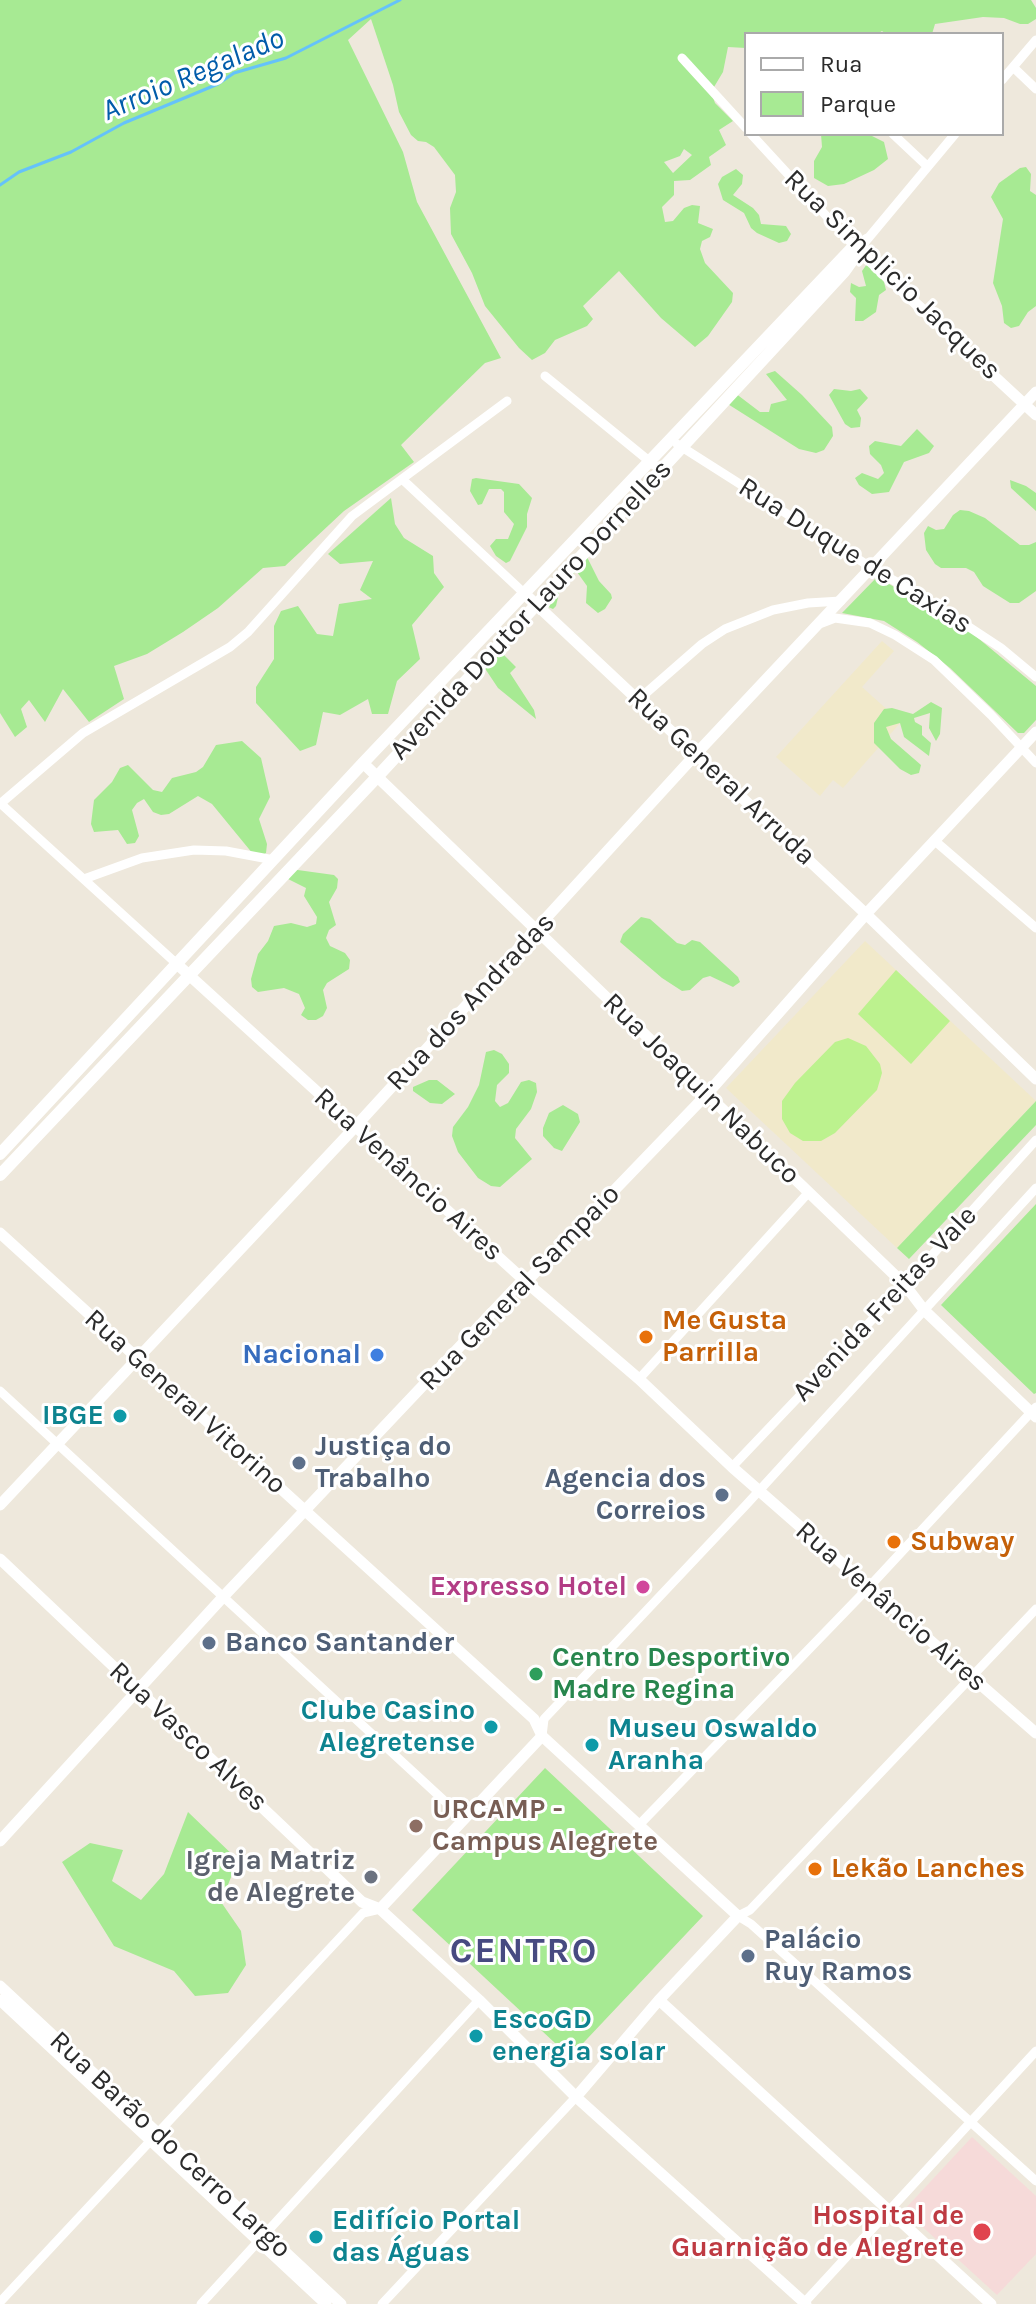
<!DOCTYPE html>
<html>
<head>
<meta charset="utf-8">
<style>
  body { margin:0 }
  #map { position:relative; width:1036px; height:2304px; overflow:hidden; background:#eee8dc; font-family:Karla,sans-serif }
  canvas { display:block }
  .legend { position:absolute; left:744px; top:32px; width:260px; height:104px; box-sizing:border-box; background:#fff; border:2px solid #aaa; margin:0; padding:10px 14px; list-style:none; font-size:24px; color:#2b2b2b }
  .legend li { display:flex; align-items:center; gap:16px; height:40px }
  .legend b { width:40px; border:2px solid #aaa }
</style>
</head>
<body>
<div id="map">
<canvas width="1036" height="2304"></canvas>
<ul class="legend">
<li><b style="height:10px;background:#fff"></b>Rua</li>
<li><b style="height:22px;background:#a7ea93"></b>Parque</li>
</ul>
</div>
<script>
const c = document.querySelector('canvas').getContext('2d');
c.lineJoin = 'round';
function fillPath(path, color) { c.fillStyle = color; c.fill(path, 'evenodd'); }
const poly = rows => new Path2D(rows.map(r => 'M' + r).join(''));
function stroke(path, color, width, dash) { c.strokeStyle = color; c.lineWidth = width; c.lineCap = dash ? 'butt' : 'round'; c.setLineDash(dash || []); c.stroke(path); }
function label(font, color, halo, rows, align = 'center') {
  c.font = font + ' Karla,sans-serif'; c.lineWidth = 6; c.setLineDash([]); c.textBaseline = 'middle'; c.strokeStyle = halo; c.fillStyle = color; for (const [text, x, y, turn = 0] of rows) {
    c.save(); c.translate(x, y); c.rotate((+turn || 0) * Math.PI / 180); c.textAlign = isNaN(turn) ? turn : align; if (halo) c.strokeText(text, 0, 0); c.fillText(text, 0, 0); c.restore();
  }
}
fillPath(poly([
  [882,641,894,651,862,687,901,722,843,788,833,780,820,796,776,757],
  [865,941,1036,1101,897,1248,726,1088]
]), '#f1e9ca');
fillPath(poly([
  [972,2137,1036,2196,1036,2254,997,2295,904,2210]
]), '#f6dad9');
fillPath(poly([
  [0,0,1031,0,1036,8,1036,19,1028,24,1020,24,1004,18,983,17,935,24,932,34,886,34,882,31,877,34,746,34,746,48,728,47,723,72,711,92,715,103,733,121,719,130,726,145,709,157,711,165,690,180,674,181,674,195,662,207,665,222,673,221,684,208,692,205,700,206,698,223,713,229,710,237,702,241,700,249,705,263,733,293,732,302,708,336,695,347,661,318,619,271,583,306,593,319,587,326,555,340,545,353,532,360,519,348,485,306,472,273,451,234,450,208,456,192,455,175,434,147,426,142,418,141,411,135,399,112,393,85,371,19,348,40,403,152,417,202,501,358,485,363,401,445,414,462,344,511,285,566,263,568,218,608,183,632,147,654,114,666,124,699,89,722,63,689,45,722,29,700,21,709,27,727,15,737,0,713],
  [684,149,692,155,673,173,664,162,680,156],
  [821,134,868,134,884,142,888,159,874,170,844,184,828,186,814,178,814,161,822,147],
  [1026,167,1031,174,1030,191,1036,195,1036,306,1028,312,1019,326,1011,328,1004,323,1002,306,993,283,1003,219,991,197,999,183,1020,168],
  [736,169,743,175,742,184,733,195,753,208,759,215,761,224,786,226,791,234,787,241,779,243,757,233,751,228,744,213,723,200,718,184,722,177],
  [867,264,884,282,886,290,879,295,876,312,863,321,855,321,856,298,850,292,851,283,859,287,866,286,862,271],
  [775,371,802,395,832,427,833,436,824,450,816,453,799,449,723,401,735,393,760,412,769,412,771,404,787,400,766,374],
  [834,389,851,391,860,389,868,398,857,410,861,418,860,427,851,428,845,424,829,395],
  [917,429,934,446,929,453,904,462,889,492,872,494,859,485,855,478,862,473,878,479,884,473,881,465,870,454,869,446,875,441,901,446],
  [476,478,519,484,532,498,527,514,527,527,510,561,506,563,496,556,490,546,496,539,508,539,514,524,504,512,504,492,501,489,489,489,482,504,478,505,470,491,472,479],
  [1010,480,1026,486,1036,493,1036,511,1011,488],
  [391,498,395,524,404,538,433,556,434,573,444,587,412,625,420,659,397,681,388,714,372,714,368,699,340,715,323,712,316,745,300,751,256,703,256,687,274,659,274,626,281,611,298,606,317,634,333,636,339,604,372,599,360,590,373,561,340,564,328,554],
  [960,510,969,511,985,518,1020,545,1029,545,1036,542,1036,591,1019,603,1010,603,983,586,974,572,966,568,941,568,935,564,926,550,924,533,928,526,936,530,944,529,953,515],
  [587,557,599,581,611,594,612,598,605,609,598,613,586,603,587,586,577,572,570,575,560,589,556,606,553,609,546,606,543,599],
  [877,577,967,629,1036,686,1036,720,1024,733,1018,733,950,668,917,642,884,621,842,613],
  [496,655,504,655,516,667,510,673,534,710,536,719,498,688,484,667],
  [931,702,942,708,940,734,936,741,929,728,930,713,914,718,915,722,922,726,922,735,931,743,929,756,904,737,900,723,886,727,891,739,921,765,919,773,911,775,900,769,874,743,874,723,884,709,892,708,913,714],
  [242,741,261,758,270,797,259,819,267,844,266,853,259,858,253,854,212,804,198,796,169,814,161,815,153,812,144,799,137,803,132,810,139,836,135,843,127,844,118,830,94,832,91,824,94,800,112,782,120,768,128,765,153,790,162,792,172,778,196,772,203,767,216,745],
  [283,868,334,875,338,879,337,888,329,902,336,925,329,930,326,938,330,946,345,953,350,960,349,969,327,983,323,990,327,1008,323,1016,316,1020,308,1020,301,1015,305,1008,299,994,284,988,258,992,252,987,251,979,258,954,268,941,274,926,291,923,307,927,316,924,317,917,304,896,306,888,284,877],
  [641,917,650,919,677,943,685,945,692,940,700,942,738,977,740,982,733,987,710,976,703,978,690,990,682,991,662,978,620,942,623,934],
  [494,1050,502,1054,509,1064,509,1073,497,1085,495,1101,500,1107,508,1103,521,1082,529,1080,536,1083,537,1092,531,1109,516,1129,515,1138,532,1159,500,1187,491,1186,478,1178,458,1152,452,1136,453,1127,468,1107,479,1085,486,1052],
  [429,1080,437,1080,455,1094,442,1104,430,1103,413,1091,413,1087],
  [1036,1101,1036,1125,909,1259,897,1248],
  [563,1105,578,1114,580,1122,562,1151,554,1148,543,1136,543,1128,549,1113],
  [1036,1204,1036,1393,1034,1394,941,1305],
  [545,1768,703,1916,570,2057,412,1910],
  [188,1812,238,1860,221,1902,241,1931,246,1965,228,1993,195,1996,174,1971,114,1946,62,1862,90,1843,123,1850,112,1881,141,1900,164,1874]
]), '#a7ea93');
fillPath(poly([
  [896,970,950,1021,911,1064,858,1014],
  [848,1038,866,1046,880,1064,882,1073,877,1090,835,1133,821,1141,803,1141,790,1133,782,1119,782,1101,795,1083,835,1042]
]), '#bcf28e');
stroke(poly([
  [0,185,19,172,71,152,124,123,218,84,234,73,286,58,400,0]
]), '#65c2fa', 3);
stroke(poly([
  [682,58,746,128],
  [1013,67,1036,89],
  [1002,80,1036,40],
  [751,134,854,246,867,238],
  [893,134,927,166],
  [865,242,955,134],
  [545,376,654,465],
  [677,444,872,568,928,600,1001,648,1036,677],
  [402,479,525,594],
  [822,623,835,618,870,623,895,635,934,660,991,715,1036,763],
  [638,700,702,644,725,629,773,610,808,603,841,601],
  [0,803,178,965],
  [0,804,83,733,230,647,248,632,352,516,507,401],
  [935,841,1036,928],
  [84,879,142,858,194,850,226,851,274,860],
  [639,1379,809,1192],
  [0,1391,463,1818],
  [732,1467,905,1285,1036,1140],
  [542,1736,544,1719,746,1505,1036,1188],
  [639,1825,869,1587,1036,1407],
  [738,1916,750,1910,1036,1609],
  [738,1916,751,1924,1036,2181],
  [0,2302,363,1913,380,1909],
  [201,2304,479,2000],
  [382,2304,576,2097],
  [803,2304,1036,2051]
]), '#fff', 9);
stroke(poly([
  [855,247,1036,415],
  [525,594,866,914,1036,1079],
  [363,763,905,1285,924,1310,1036,1417],
  [178,965,526,1282,639,1379,732,1467,1036,1733],
  [0,1233,534,1719,542,1736],
  [0,1505,356,1126,696,754,1036,392],
  [0,1559,362,1902,380,1909,479,2000,576,2097,806,2304],
  [0,1841,223,1597,518,1285,526,1282,707,1094,866,914,1036,732],
  [380,1909,542,1736,738,1916,659,2000,576,2097],
  [0,1986,341,2304],
  [0,2000,326,2304],
  [659,2000,991,2304]
]), '#fff', 11);
stroke(poly([
  [0,1154,363,763,854,246],
  [0,1175,377,777,844,272,859,251]
]), '#fff', 12);
for (const [x, y, r, color] of [
  [646,1337,8,"#e8710a"],
  [377,1355,8,"#3f7fe0"],
  [120,1416,8,"#0f9aa8"],
  [299,1463,8,"#5c6f8a"],
  [722,1495,8,"#5c6f8a"],
  [894,1542,8,"#e8710a"],
  [643,1587,8,"#d1479c"],
  [209,1643,8,"#5c6f8a"],
  [536,1674,8,"#2e9e5b"],
  [491,1727,8,"#0f9aa8"],
  [592,1745,8,"#0f9aa8"],
  [416,1826,8,"#8d6e63"],
  [815,1869,8,"#e8710a"],
  [371,1877,8,"#6b7280"],
  [748,1956,8,"#5c6f8a"],
  [476,2036,8,"#0f9aa8"],
  [982,2232,10,"#e0444e"],
  [316,2237,8,"#0f9aa8"]
]) { const dot = new Path2D(); dot.arc(x, y, r, 0, 2 * Math.PI); c.fillStyle = color; c.fill(dot); stroke(dot, '#fff', 3); }
label('28px', '#2b2b2b', '#fff', [
  ["Rua Simplicio Jacques",892,275,44],
  ["Rua Duque de Caxias",855,556,32],
  ["Avenida Doutor Lauro Dornelles",531,610,-47],
  ["Rua General Arruda",721,777,43],
  ["Rua dos Andradas",471,1002,-47],
  ["Rua Joaquin Nabuco",701,1089,44],
  ["Rua Venâncio Aires",408,1175,42],
  ["Rua General Sampaio",520,1288,-46],
  ["Avenida Freitas Vale",885,1304,-47],
  ["Rua General Vitorino",185,1402,42],
  ["Rua Venâncio Aires",891,1607,41],
  ["Rua Vasco Alves",188,1737,43],
  ["Rua Barão do Cerro Largo",170,2145,43]
]);
label('bold 28px', '#c56008', '#fff', [
  ["Me Gusta",662,1321],
  ["Parrilla",662,1353],
  ["Subway",910,1542],
  ["Lekão Lanches",831,1869]
], 'left');
label('bold 28px', '#366cbe', '#fff', [
  ["Nacional",361,1355]
], 'right');
label('bold 28px', '#0d838f', '#fff', [
  ["IBGE",104,1416,"right"],
  ["Clube Casino",475,1711,"right"],
  ["Alegretense",475,1743,"right"],
  ["Museu Oswaldo",608,1729],
  ["Aranha",608,1761],
  ["EscoGD",492,2020],
  ["energia solar",492,2052],
  ["Edifício Portal",332,2221],
  ["das Águas",332,2253]
], 'left');
label('bold 28px', '#4e5e75', '#fff', [
  ["Justiça do",315,1447],
  ["Trabalho",315,1479],
  ["Agencia dos",706,1479,"right"],
  ["Correios",706,1511,"right"],
  ["Banco Santander",225,1643],
  ["Palácio",764,1940],
  ["Ruy Ramos",764,1972]
], 'left');
label('bold 28px', '#b23c85', '#fff', [
  ["Expresso Hotel",627,1587]
], 'right');
label('bold 28px', '#27864d', '#fff', [
  ["Centro Desportivo",552,1658],
  ["Madre Regina",552,1690]
], 'left');
label('bold 28px', '#785e54', '#fff', [
  ["URCAMP -",432,1810],
  ["Campus Alegrete",432,1842]
], 'left');
label('bold 28px', '#5b616d', '#fff', [
  ["Igreja Matriz",355,1861],
  ["de Alegrete",355,1893]
], 'right');
label('bold 28px', '#be3a42', '#fff', [
  ["Hospital de",964,2216],
  ["Guarnição de Alegrete",964,2248]
], 'right');
label('italic 30px', '#005caa', '#fff', [
  ["Arroio Regalado",193,75,-23]
]);
c.letterSpacing = '2px';
label('bold 36px', '#474a81', '#fff', [
  ["CENTRO",524,1952]
]);
c.letterSpacing = '0px';
</script>
</body>
</html>
